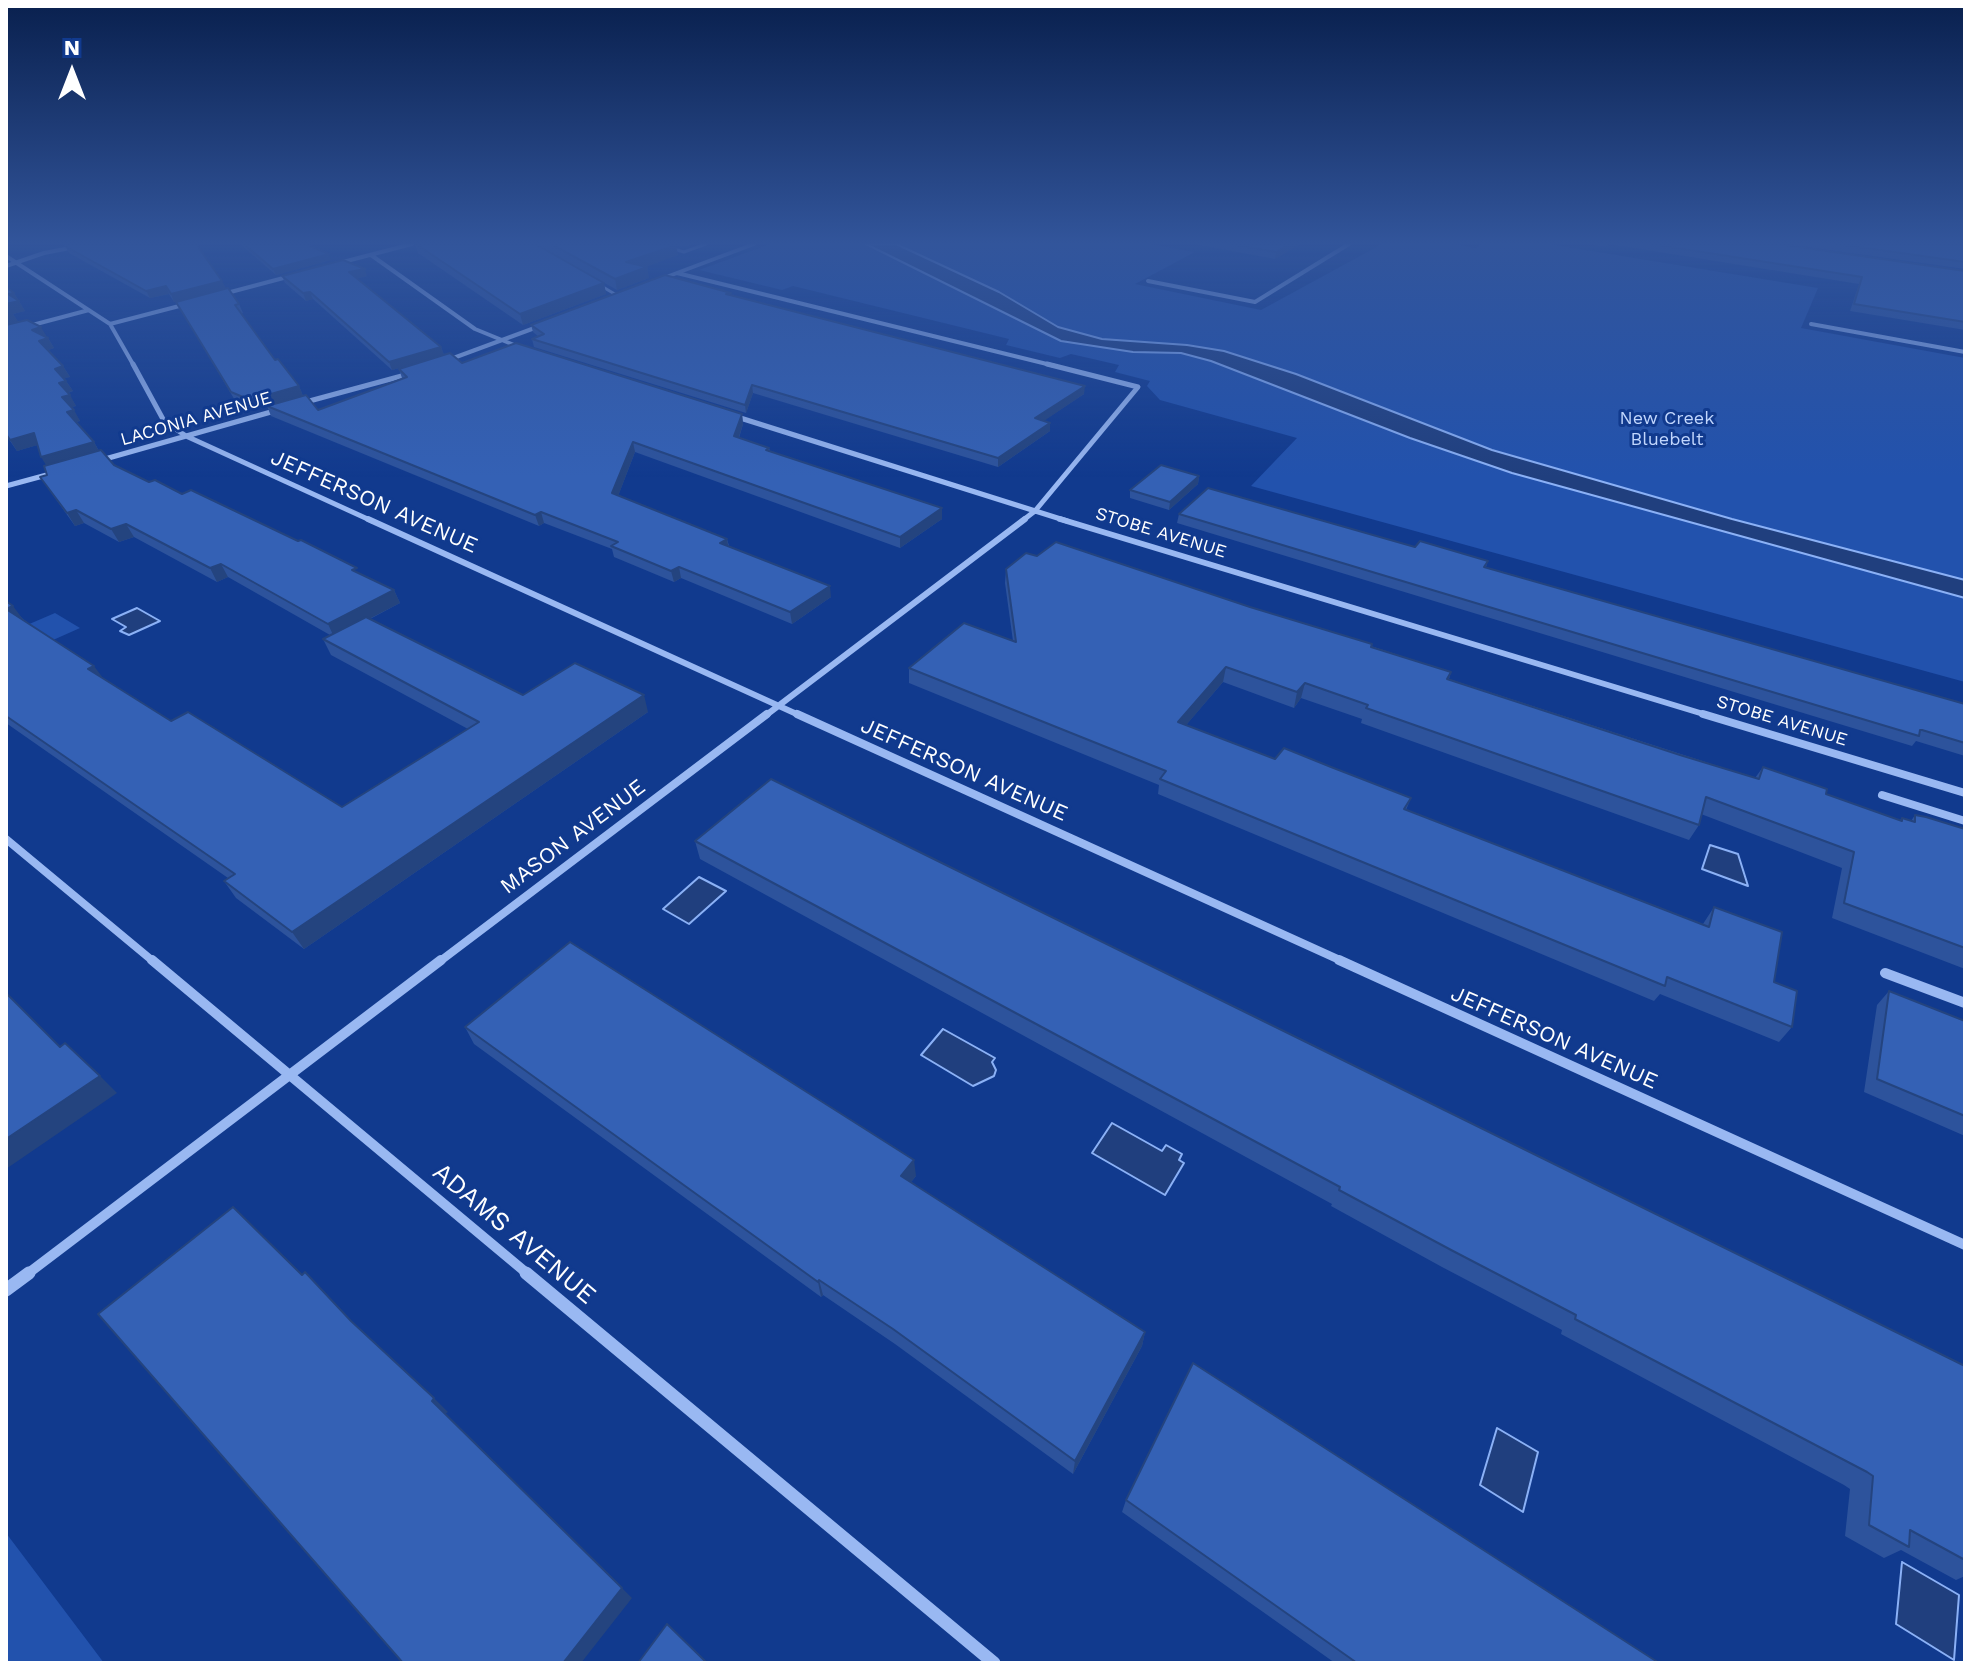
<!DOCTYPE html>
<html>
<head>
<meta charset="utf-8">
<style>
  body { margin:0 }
  #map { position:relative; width:1971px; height:1669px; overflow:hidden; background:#113a8e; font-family:"Work Sans",sans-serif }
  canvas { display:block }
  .frame { position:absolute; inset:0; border:8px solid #fff; pointer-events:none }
  .north { position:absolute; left:32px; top:32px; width:80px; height:80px; -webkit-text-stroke:6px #113a8e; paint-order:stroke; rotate:0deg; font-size:22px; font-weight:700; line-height:32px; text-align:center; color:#fff }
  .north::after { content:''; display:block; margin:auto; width:28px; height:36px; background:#fff; clip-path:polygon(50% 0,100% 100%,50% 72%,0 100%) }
</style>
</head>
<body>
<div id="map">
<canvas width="1971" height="1669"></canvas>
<div class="frame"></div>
<div class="north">N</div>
</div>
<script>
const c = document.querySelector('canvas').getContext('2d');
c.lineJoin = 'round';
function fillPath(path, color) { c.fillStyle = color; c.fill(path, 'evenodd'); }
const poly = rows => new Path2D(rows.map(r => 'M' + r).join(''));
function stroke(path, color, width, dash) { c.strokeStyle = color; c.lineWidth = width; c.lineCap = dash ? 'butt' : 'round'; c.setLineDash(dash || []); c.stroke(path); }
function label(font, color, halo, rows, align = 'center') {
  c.font = font + ' "Work Sans",sans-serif'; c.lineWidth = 6; c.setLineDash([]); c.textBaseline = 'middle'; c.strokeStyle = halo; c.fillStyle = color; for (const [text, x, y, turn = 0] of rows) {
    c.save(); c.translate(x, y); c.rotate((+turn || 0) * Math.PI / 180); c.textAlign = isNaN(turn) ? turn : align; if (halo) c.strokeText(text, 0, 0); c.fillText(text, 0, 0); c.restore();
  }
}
fillPath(poly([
  [770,244,1150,244,1195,252,1135,284,1261,310,1382,244,1452,244,1476,248,1481,244,1549,244,1818,288,1801,328,1965,358,1965,682,1251,486,1297,438,1160,400,1147,386,1150,381,1115,372,1119,365,1071,354,1060,358,1006,345,1009,339,793,286,782,290,699,270],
  [55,613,80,628,6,661,6,634],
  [6,1533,104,1663,6,1663]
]), '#2252ad');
const water = poly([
  [866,244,896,244,999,292,1058,327,1102,339,1187,345,1224,351,1296,374,1492,450,1732,519,1965,580,1965,598,1512,473,1410,438,1211,361,1181,353,1133,352,1061,341,866,244],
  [137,608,160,621,129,635,120,631,126,627,112,619,137,608],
  [1710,845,1738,854,1748,886,1702,869,1710,845],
  [699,877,726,891,689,924,663,909,699,877],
  [943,1029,995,1058,992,1062,996,1070,994,1076,973,1086,921,1055,943,1029],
  [1112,1123,1162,1151,1166,1145,1182,1154,1179,1160,1184,1163,1165,1195,1092,1153,1112,1123],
  [1497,1428,1538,1452,1523,1512,1480,1485,1497,1428],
  [1902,1562,1959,1595,1954,1660,1896,1624,1902,1562]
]);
fillPath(water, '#203f7e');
stroke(water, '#8bb1f6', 2);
stroke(poly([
  [671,248,684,252,706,244],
  [598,284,618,296]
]), '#99b8f2', 3);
stroke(poly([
  [371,255,475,329,519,347],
  [6,256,110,324,134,366],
  [339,263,412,244],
  [6,266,44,253,90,244],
  [677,273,1055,366],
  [661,279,754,244],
  [1148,281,1255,302,1349,244],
  [223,294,291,276],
  [110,324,187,304],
  [1811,324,1965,352],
  [6,332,89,310],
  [448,360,540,326]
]), '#99b8f2', 4);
stroke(poly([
  [133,364,164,421,186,436,372,521],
  [302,403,409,374],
  [734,416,1067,521],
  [98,461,278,410],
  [6,486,54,473],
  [1022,521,1035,511,1138,387,1047,364]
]), '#99b8f2', 5);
stroke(poly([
  [368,519,801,716],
  [1060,519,1710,716],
  [765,716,1025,519]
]), '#99b8f2', 6);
stroke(poly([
  [797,714,1344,962],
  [1703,714,1965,793],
  [1882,795,1965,821],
  [6,839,154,962],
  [439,962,767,714]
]), '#99b8f2', 8);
stroke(poly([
  [152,960,529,1275],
  [1339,960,1965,1245],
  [1885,973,1965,1003],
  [26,1275,441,960]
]), '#99b8f2', 10);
stroke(poly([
  [526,1273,994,1663],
  [6,1290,29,1273]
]), '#99b8f2', 13);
fillPath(poly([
  [240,244,305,244,331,260,276,275],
  [415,244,604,283,606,294,523,325,418,253],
  [535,244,694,244,684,247,676,246,678,255,645,267,647,267,649,278,617,290],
  [1194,244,1300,244,1275,259],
  [1588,244,1778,244,1965,271,1965,330,1850,311,1859,284,1609,244,1607,247],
  [1786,244,1965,244,1965,269],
  [65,246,226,288,174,302,169,294,150,298,69,253],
  [282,276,367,276,356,279,441,347,444,355,462,363,742,414,743,424,739,438,769,448,770,451,942,508,942,519,900,548,635,452,618,496,727,539,729,546,831,597,792,624,681,578,674,582,614,557,612,549,544,523,539,526,271,416,267,406,318,410,402,378,399,369,435,358,392,370,313,299,306,301,285,283],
  [14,293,25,311,13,314,18,322,48,338,54,348,48,350,63,366,70,377,64,378,73,391,68,393,76,406,71,407,80,421,76,422,94,442,99,451,114,465,149,482,182,494,394,590,400,603,370,619,523,695,648,712,304,949,236,898,224,881,228,878,6,723,6,601,23,619,103,678,171,721,342,807,468,729,331,655,323,639,330,635,228,577,217,582,134,537,119,542,84,523,75,526,40,477,47,475,47,466,37,445,17,451,6,435],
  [731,296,1084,394,1043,421,1050,423,1050,431,998,467,753,393,746,413,534,347,532,339,539,337,533,332,531,325],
  [176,302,239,304,243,313,241,314,275,360,299,386,303,396,255,409,236,402],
  [1199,476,1198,484,1169,510,1130,498,1130,490],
  [1179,514,1415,547,1488,561,1486,567,1965,704,1965,756,1916,741,1912,746,1177,523],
  [1037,556,1250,607,1451,672,1449,679,1755,778,1763,767,1826,794,1900,820,1902,818,1911,821,1915,815,1965,829,1965,969,1832,918,1842,868,1701,814,1699,825,1689,840,1361,723,1362,719,1301,698,1294,708,1223,682,1186,725,1275,759,1411,798,1406,810,1703,924,1714,907,1774,982,1792,1027,1779,1042,1660,994,1654,1001,1158,794,1159,785,909,683,909,668,1013,641,1005,583,1006,569],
  [695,841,1965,1522,1965,1576,1956,1580,1901,1550,1884,1558,1845,1536,1850,1489,1844,1485,1561,1334,1562,1330,1442,1267,1331,1206,1332,1204,700,859],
  [1889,991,1965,1021,1965,1136,1864,1092,1877,1005],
  [465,1027,916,1176,911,1182,1145,1332,1142,1346,1073,1474,895,1344,823,1295,821,1297,474,1044],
  [1126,1500,1659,1663,1335,1663,1122,1512]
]), '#2d539c');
fillPath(poly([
  [1290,244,1300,244,1275,259,1276,252],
  [676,245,678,255,629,273,626,262],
  [329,254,331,260,276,275,273,269],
  [647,267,649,278,617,290,615,279],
  [365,269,367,276,351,280,349,272],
  [222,281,226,288,174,302,171,294],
  [604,283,606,294,523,325,520,314],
  [166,286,169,294,150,298,146,291],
  [310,292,313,299,306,301,303,293],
  [14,293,25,311,13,314,19,323,6,327,6,304,8,294],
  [41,327,47,337,32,330],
  [48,338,54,348,45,351,39,341],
  [441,347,444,355,392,370,389,362],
  [63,366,70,377,61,379,55,369],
  [66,381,73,391,65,393,59,383],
  [752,385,753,393,746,413,745,405],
  [299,386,303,396,255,409,250,400],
  [1085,386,1084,394,1035,427,1035,418],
  [70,395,76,406,68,408,62,397],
  [74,410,80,421,73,423,67,412],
  [742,414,743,424,736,446,734,436],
  [1050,423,1050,431,998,467,998,458],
  [34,433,41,444,17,451,10,440],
  [94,442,100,453,48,468,41,457],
  [633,442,635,452,615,504,612,493],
  [1199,476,1198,484,1169,510,1170,502],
  [942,508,942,519,900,548,900,537],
  [76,510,84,523,75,526,67,513],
  [541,512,544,523,539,526,535,515],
  [126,524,134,537,119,542,111,529],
  [727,539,729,550,720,543],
  [221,564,228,577,217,582,210,568],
  [679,567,681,578,674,582,671,571],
  [830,586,831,597,792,624,790,612],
  [394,590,400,603,334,637,328,624],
  [13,606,25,622,6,609],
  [94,666,106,682,88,669],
  [1226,667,1223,682,1176,737,1178,722],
  [1305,683,1301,698,1294,708,1297,692],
  [644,695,648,712,304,949,292,932],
  [100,1076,117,1093,6,1169,6,1139],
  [914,1160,916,1176,903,1192,901,1176],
  [819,1280,823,1295,821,1297,818,1282],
  [1145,1332,1142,1346,1073,1474,1075,1461],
  [434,1398,448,1412,445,1414,432,1401],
  [622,1588,632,1598,581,1663,563,1663]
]), '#24447f');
const building = poly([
  [76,244,196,244,222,281,171,294,166,286,146,291,65,246,76,244],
  [244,244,305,244,329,254,273,269,244,244],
  [416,244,535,244,604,283,520,314,416,244],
  [551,244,671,244,676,245,626,262,647,267,615,279,551,244],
  [1231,244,1290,244,1276,252,1231,244],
  [1651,244,1778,244,1965,271,1965,322,1854,304,1862,277,1651,244],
  [1837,244,1965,244,1965,262,1837,244],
  [343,260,365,269,349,272,441,347,389,362,310,292,303,293,282,276,343,260],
  [665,275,731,293,726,294,1085,386,1035,418,1050,423,998,458,752,385,745,405,532,339,544,334,531,325,665,275],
  [6,287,14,293,8,294,19,301,6,304,6,287],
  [228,288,239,304,235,305,275,360,278,359,299,386,250,400,231,392,176,302,228,288],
  [27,320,41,327,32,330,48,338,39,341,63,366,55,369,66,381,59,383,70,395,62,397,74,410,67,412,94,442,41,457,34,433,10,440,6,434,6,325,27,320],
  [516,343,742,414,734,436,769,448,766,450,942,508,900,537,633,442,612,493,727,539,720,543,830,586,790,612,679,567,671,571,611,546,618,542,541,512,535,515,267,406,306,395,318,410,407,377,399,369,450,353,462,363,516,343],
  [101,450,114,465,149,482,155,480,182,494,191,490,298,541,301,540,357,568,352,570,394,590,328,624,221,564,210,568,126,524,111,529,76,510,67,513,40,477,47,475,44,466,101,450],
  [1161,465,1199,476,1170,502,1130,490,1161,465],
  [1208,488,1415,547,1420,541,1488,561,1484,567,1965,704,1965,743,1922,730,1920,730,1919,736,1179,514,1208,488],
  [1056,542,1250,607,1372,644,1371,647,1451,672,1447,679,1680,755,1759,779,1763,767,1827,789,1826,794,1902,821,1902,818,1915,822,1915,815,1926,817,1965,829,1965,948,1844,903,1854,852,1706,797,1699,825,1366,708,1368,705,1305,683,1297,692,1226,667,1178,722,1275,759,1284,748,1331,767,1411,798,1404,809,1709,927,1714,907,1782,932,1774,982,1797,991,1792,1027,1667,977,1665,986,1160,779,1166,771,909,668,964,623,1016,642,1006,569,1026,553,1037,556,1056,542],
  [6,601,13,606,6,609,94,666,88,669,171,721,188,712,342,807,479,722,323,639,366,617,523,695,575,663,644,695,292,932,224,881,235,874,6,716,6,601],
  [771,779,1965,1366,1964,1521,1965,1522,1965,1560,1910,1530,1909,1547,1869,1525,1873,1476,1867,1472,1575,1319,1576,1315,1453,1251,1339,1190,1340,1187,695,841,771,779],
  [570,942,914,1160,901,1176,1145,1332,1075,1461,893,1329,819,1280,818,1282,465,1027,570,942],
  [1889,991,1965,1021,1965,1116,1877,1079,1889,991],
  [6,993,60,1047,65,1043,100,1076,6,1139,6,993],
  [233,1207,302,1275,305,1272,351,1321,434,1398,432,1401,622,1588,563,1663,403,1663,98,1314,233,1207],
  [1193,1363,1659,1663,1357,1663,1126,1500,1193,1363],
  [667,1624,707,1663,638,1663,667,1624]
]);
fillPath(building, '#3461b5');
stroke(building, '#24447f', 2);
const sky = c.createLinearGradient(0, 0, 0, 477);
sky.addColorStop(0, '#09204e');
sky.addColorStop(0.51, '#32559b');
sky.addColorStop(1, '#32559b00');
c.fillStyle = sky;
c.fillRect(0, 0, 1971, 477);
label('18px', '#fff', '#113a8e', [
  ["LACONIA AVENUE",196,419,-16],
  ["STOBE AVENUE",1161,533,17],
  ["STOBE AVENUE",1782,721,17]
]);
label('18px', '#c1d6fd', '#113a8e', [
  ["New Creek",1667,419],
  ["Bluebelt",1667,440]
]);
label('22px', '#fff', '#113a8e', [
  ["JEFFERSON AVENUE",374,502,24],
  ["JEFFERSON AVENUE",964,770,24],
  ["MASON AVENUE",573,837,-37],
  ["JEFFERSON AVENUE",1554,1038,24]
]);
label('26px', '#fff', '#113a8e', [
  ["ADAMS AVENUE",514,1234,40]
]);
</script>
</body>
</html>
